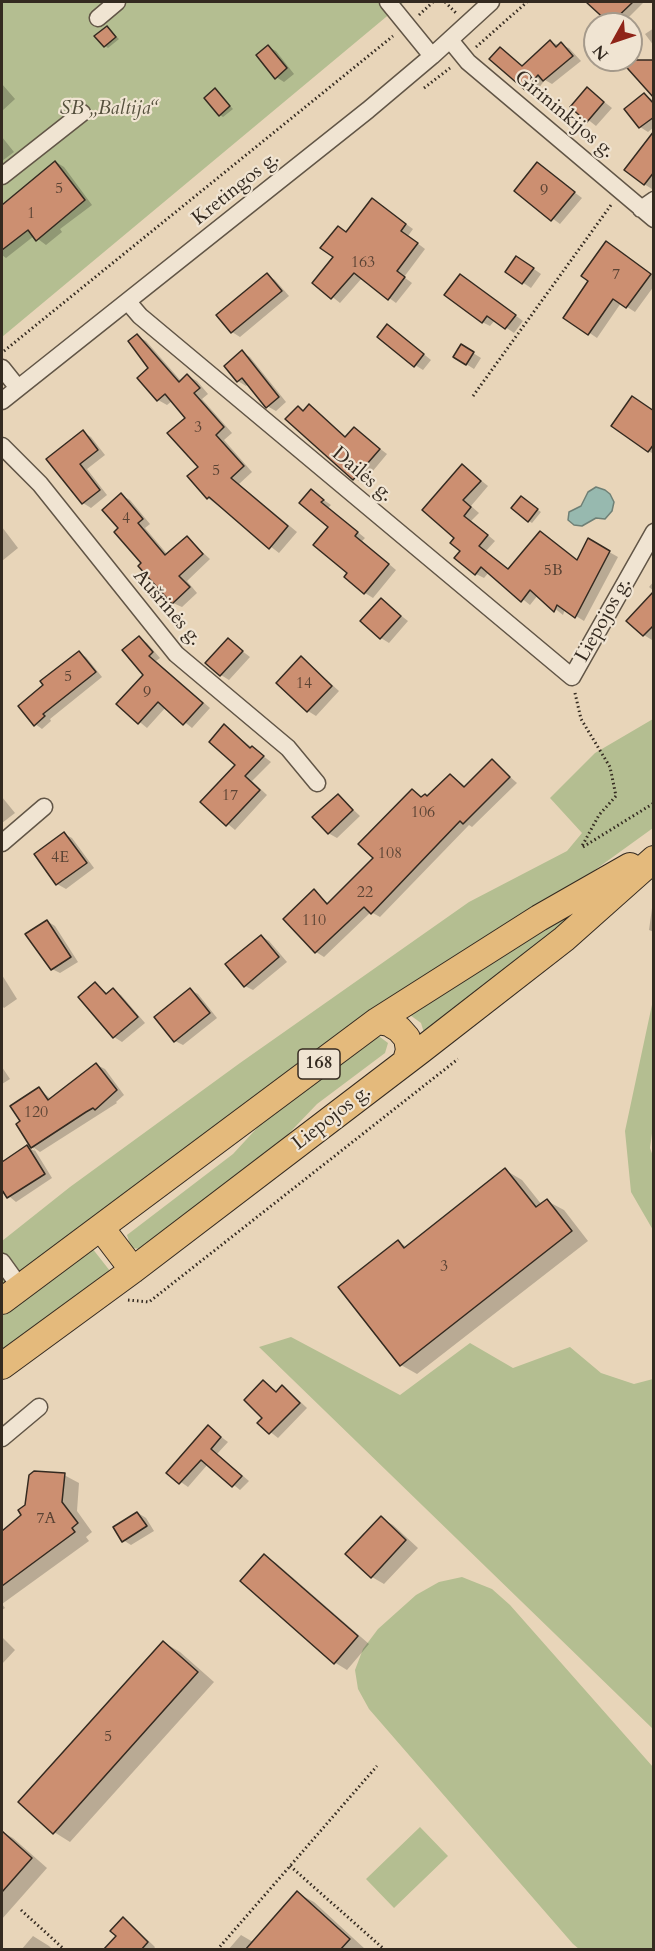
<!DOCTYPE html>
<html>
<head>
<meta charset="utf-8">
<style>
  body { margin:0 }
  #map { position:relative; width:655px; height:1951px; overflow:hidden; background:#e8d5b9; font-family:Cardo,serif }
  canvas { display:block }
  .frame { position:absolute; inset:0; border:3px solid #342a20; pointer-events:none }
  .north { position:absolute; left:583px; top:12px; width:60px; height:60px; box-sizing:border-box; background:#f0e4d2; border:2px solid #a59a8b; border-radius:50%; rotate:230deg; font-size:16px; font-weight:700; line-height:24px; text-align:center; color:#342a20 }
  .north::after { content:''; display:block; margin:auto; width:21px; height:27px; background:#8f2418; clip-path:polygon(50% 0,100% 100%,50% 72%,0 100%) }
</style>
</head>
<body>
<div id="map">
<canvas width="655" height="1951"></canvas>
<div class="frame"></div>
<div class="north">N</div>
</div>
<script>
const c = document.querySelector('canvas').getContext('2d');
c.lineJoin = 'round';
function fillPath(path, color) { c.fillStyle = color; c.fill(path, 'evenodd'); }
const poly = rows => new Path2D(rows.map(r => 'M' + r).join(''));
function stroke(path, color, width, dash) { c.strokeStyle = color; c.lineWidth = width; c.lineCap = dash ? 'butt' : 'round'; c.setLineDash(dash || []); c.stroke(path); }
function label(font, color, halo, rows, align = 'center') {
  c.font = font + ' Cardo,serif'; c.lineWidth = 4.5; c.setLineDash([]); c.textBaseline = 'middle'; c.strokeStyle = halo; c.fillStyle = color; for (const [text, x, y, turn = 0] of rows) {
    c.save(); c.translate(x, y); c.rotate((+turn || 0) * Math.PI / 180); c.textAlign = isNaN(turn) ? turn : align; if (halo) c.strokeText(text, 0, 0); c.fillText(text, 0, 0); c.restore();
  }
}
fillPath(poly([
  [2,2,404,2,2,337],
  [653,719,653,828,581,880,361,1018,2,1286,2,1241,70,1187,240,1063,469,902,567,851,582,833,550,798,595,753],
  [570,914,574,916,425,1036,421,1023,410,1015],
  [653,1000,654,1119,650,1148,654,1159,653,1230,631,1192,625,1131],
  [380,1037,388,1043,385,1053,317,1104,274,1149,141,1249,131,1248,127,1235,233,1154,269,1115,374,1038],
  [92,1248,110,1271,2,1353,2,1316],
  [291,1337,400,1395,470,1343,513,1368,570,1347,601,1373,634,1384,653,1379,653,1729,259,1347],
  [462,1577,492,1589,510,1605,653,1767,653,1949,579,1949,573,1944,369,1709,358,1689,355,1670,363,1649,378,1629,416,1595,439,1582],
  [420,1827,448,1856,394,1908,366,1879]
]), '#b4be91');
const water = poly([
  [596,487,605,490,610,494,614,502,612,511,605,519,596,518,582,526,574,525,568,520,569,512,581,506,588,492,596,487]
]);
fillPath(water, '#97b9af');
stroke(water, '#6f8076', 1.5);
fillPath(poly([
  [597,2,644,2,622,24,610,24,592,6],
  [107,28,119,39,108,48,105,46],
  [654,28,654,46,645,34],
  [550,42,569,48,581,61,552,84,545,80,534,94,526,89,500,49,523,66],
  [268,47,276,51,294,74,284,82,276,77],
  [2,84,15,99,2,111],
  [588,89,612,108,596,126,572,107],
  [215,90,233,109,223,117,220,115],
  [644,94,654,101,654,127,648,132,640,127],
  [2,137,14,152,2,161],
  [654,142,654,187,652,189,644,184],
  [56,162,64,167,92,205,60,229,62,232,46,245,34,236,6,258,2,255,2,206],
  [537,164,582,198,560,224,516,191],
  [373,200,413,229,408,236,425,249,404,277,412,283,396,303,362,278,340,303,314,282,335,257,347,233],
  [615,248,654,276,654,286,635,312,621,303,597,338,566,317],
  [524,262,541,274,531,288,507,272],
  [267,275,275,280,289,296,240,337,232,332,218,315],
  [469,281,523,321,514,333,495,320,490,326,482,322],
  [395,331,431,360,423,370,415,365],
  [137,336,146,341,181,381,188,376,197,381,208,394,202,399,232,433,224,440,252,472,239,484,297,532,279,553,208,498,187,418,172,401,167,405,158,400,150,368],
  [470,351,481,358,474,369,466,364],
  [242,352,250,357,286,402,276,411,267,406,248,384,246,386,238,381],
  [310,406,347,438,354,429,387,454,362,484,288,419,298,407,305,411],
  [654,412,654,454,648,451],
  [83,432,91,437,105,455,87,469,107,495,91,508,83,503,48,459],
  [463,466,488,486,471,506,479,513,471,521,495,541,486,551,509,570,540,533,578,561,588,540,618,557,584,621,565,609,563,615,538,595,530,605,489,572,484,578,476,574,456,538],
  [311,491,331,505,328,508,365,538,362,541,396,570,373,598,365,593],
  [121,495,130,500,150,524,145,528,168,555,187,538,210,559,187,581,197,593,182,607,173,603,120,528],
  [525,500,541,512,532,523,529,521],
  [2,527,18,548,2,561],
  [654,581,654,591,649,587],
  [654,594,654,638,652,640,644,635],
  [381,600,408,621,389,643,381,638],
  [139,638,147,643,160,658,156,661,210,708,192,728,166,707,147,728,118,704,145,675],
  [228,640,250,657,229,680,221,675],
  [79,653,86,657,102,677,50,719,51,721,42,729,35,724],
  [302,658,339,691,316,716,308,711],
  [224,726,271,762,252,781,267,795,235,830,202,802,237,765],
  [492,761,517,783,472,827,469,825,380,917,371,912,324,957,316,952,285,919,314,891,329,904,375,858,412,790,423,798,428,798,451,775,466,787],
  [338,795,360,816,337,838,328,833],
  [2,797,15,813,2,823],
  [64,834,72,838,94,868,66,889,57,884,36,854],
  [652,908,654,909,654,932,649,930],
  [47,921,55,926,78,962,60,973,52,969],
  [261,936,269,941,287,962,253,990,245,986],
  [2,975,17,999,4,1008,2,1006],
  [96,984,108,994,113,990,121,995,145,1023,122,1042,114,1037,80,997],
  [190,990,198,994,217,1018,183,1045,175,1041],
  [97,1065,105,1069,124,1095,116,1102,117,1103,40,1152,33,1147,52,1178,16,1202,5,1193,2,1195,2,1164,27,1147,35,1151,18,1124,22,1121,39,1089,51,1099],
  [2,1067,10,1079,2,1084],
  [505,1170,522,1180,542,1205,547,1201,564,1210,588,1241,417,1374,401,1365,398,1242,407,1247],
  [264,1382,277,1393,282,1387,290,1392,307,1408,278,1438,259,1423,264,1418],
  [208,1427,228,1442,217,1454,249,1481,240,1490,208,1464,188,1487,168,1473],
  [64,1475,79,1483,77,1511,92,1532,86,1537,89,1541,2,1604,5,1608,2,1610,2,1537],
  [138,1513,146,1518,154,1531,131,1545,123,1540],
  [381,1518,393,1525,418,1548,384,1584,372,1577,347,1554],
  [264,1556,276,1563,369,1644,347,1670,334,1662],
  [2,1637,15,1650,2,1664],
  [163,1642,180,1652,214,1682,70,1842,54,1832],
  [2,1832,13,1838,47,1868,2,1919],
  [297,1893,314,1902,365,1949,228,1950,241,1935,253,1942],
  [123,1919,131,1924,155,1947,153,1950,105,1950,118,1936],
  [33,1936,49,1946,53,1950,21,1950]
]), '#0003');
const building = poly([
  [586,2,633,2,610,24,586,2],
  [107,26,116,37,104,47,94,36,107,26],
  [550,40,556,47,561,42,573,56,543,81,538,75,525,90,489,59,500,47,522,66,550,40],
  [268,45,287,68,275,79,256,55,268,45],
  [620,60,654,60,654,98,620,60],
  [587,87,604,102,587,122,570,107,587,87],
  [215,88,230,106,219,116,204,98,215,88],
  [644,93,654,104,654,117,639,128,624,109,644,93],
  [654,131,654,172,644,185,624,170,654,131],
  [55,161,85,200,36,241,28,230,2,250,2,205,55,161],
  [537,162,575,192,551,221,514,191,537,162],
  [372,198,406,224,401,231,418,243,397,271,405,277,388,300,354,273,331,299,312,283,333,257,320,248,338,226,346,232,372,198],
  [606,241,651,274,626,308,613,299,588,335,563,318,588,281,581,276,606,241],
  [516,256,534,268,522,284,505,272,516,256],
  [267,273,282,291,231,333,216,315,267,273],
  [460,274,516,315,505,329,487,316,482,323,444,295,460,274],
  [387,324,424,354,414,367,377,337,387,324],
  [137,334,179,382,187,374,200,388,194,393,224,427,216,435,244,466,231,478,288,526,269,549,209,497,207,499,187,476,198,467,167,433,185,418,165,394,157,401,137,378,148,368,128,341,137,334],
  [461,344,474,352,466,365,453,357,461,344],
  [242,350,279,397,266,408,242,378,237,382,224,366,242,350],
  [632,396,654,411,654,444,648,452,611,426,632,396],
  [309,404,345,437,354,427,380,449,353,480,285,419,298,406,303,411,309,404],
  [83,430,98,450,80,464,100,490,82,504,46,459,83,430],
  [462,464,481,481,463,500,471,507,464,516,488,535,479,546,508,569,540,531,577,560,588,538,610,551,575,618,557,605,554,612,530,590,521,602,481,567,475,575,454,558,460,551,450,543,454,538,422,510,462,464],
  [311,489,324,500,321,502,358,532,355,536,389,564,364,594,344,577,347,573,313,545,328,527,299,503,311,489],
  [121,493,143,519,138,523,165,555,187,536,203,554,179,576,190,587,172,604,138,566,141,563,114,532,118,528,102,510,121,493],
  [521,496,538,509,528,522,511,508,521,496],
  [654,591,654,625,643,636,626,621,654,591],
  [381,598,401,616,380,639,360,621,381,598],
  [139,636,153,652,149,656,203,703,183,725,158,702,138,724,116,704,143,675,122,650,139,636],
  [228,638,243,651,220,676,205,663,228,638],
  [79,651,96,672,43,714,45,716,34,726,18,706,43,685,40,681,79,651],
  [301,656,332,686,307,712,276,683,301,656],
  [224,724,250,748,252,746,264,756,245,776,260,790,226,826,200,802,235,765,209,742,224,724],
  [492,759,510,777,463,824,460,821,371,914,364,907,315,953,283,919,314,889,327,904,373,858,358,844,412,789,421,797,425,794,427,796,450,774,464,787,492,759],
  [338,794,353,810,328,834,312,817,338,794],
  [64,832,87,863,56,885,34,854,64,832],
  [47,920,71,957,51,970,25,934,47,920],
  [261,935,279,957,244,987,225,964,261,935],
  [95,982,106,994,113,988,138,1017,113,1038,78,997,95,982],
  [190,988,210,1013,174,1042,154,1017,190,988],
  [96,1063,117,1090,95,1110,93,1108,86,1112,31,1148,16,1124,20,1121,10,1106,39,1087,48,1100,96,1063],
  [27,1145,45,1174,7,1198,2,1190,2,1162,27,1145],
  [505,1168,536,1207,547,1199,572,1231,400,1366,338,1287,398,1240,404,1248,505,1168],
  [263,1380,276,1392,282,1385,300,1403,269,1434,257,1423,262,1418,244,1400,263,1380],
  [208,1425,221,1437,211,1449,242,1476,232,1487,201,1460,179,1484,166,1473,208,1425],
  [34,1471,65,1473,62,1502,78,1523,72,1528,75,1532,2,1586,2,1531,21,1515,18,1510,25,1505,29,1475,34,1471],
  [137,1512,147,1526,122,1542,113,1527,137,1512],
  [381,1516,406,1540,371,1578,345,1554,381,1516],
  [264,1554,358,1636,334,1664,240,1581,264,1554],
  [163,1641,198,1672,53,1834,18,1802,163,1641],
  [2,1831,32,1858,2,1892,2,1831],
  [297,1891,350,1939,340,1950,245,1950,297,1891],
  [123,1917,148,1942,141,1950,103,1950,116,1936,110,1931,123,1917]
]);
fillPath(building, '#cc8f71');
stroke(building, '#342a20', 1.5);
const street = poly([
  [388,2,432,56],
  [98,18,117,2],
  [450,40,468,62,654,219],
  [2,176,82,113],
  [641,209,654,200],
  [128,302,140,316,572,677,654,532],
  [2,368,18,388],
  [2,401,368,110,432,56,491,2],
  [2,446,40,484,176,654,288,748,317,783],
  [2,843,44,807],
  [2,1262,20,1287],
  [2,1438,39,1407]
]);
const primary = poly([
  [377,1021,389,1023,399,1029,407,1038,409,1050,406,1061],
  [101,1228,133,1270],
  [2,1301,377,1021,539,918,630,866],
  [2,1366,133,1270,420,1051,564,939,654,859]
]);
stroke(street, '#615546', 19);
stroke(primary, '#342a20', 28);
stroke(poly([
  [445,2,456,13],
  [419,15,433,2],
  [476,47,527,2],
  [424,88,450,68],
  [4,351,393,36],
  [473,396,611,205],
  [575,693,581,719,610,767,616,796,599,815,581,848],
  [583,847,654,803],
  [128,1300,149,1302,458,1059],
  [290,1866,385,1950],
  [21,1910,65,1950],
  [217,1950,377,1766]
]), '#342a20', 3, [1.5, 3]);
stroke(street, '#f0e4d2', 16);
stroke(primary, '#e4ba7c', 26);
label('16px', '#5a4334', null, [
  ["5",59,189],
  ["9",544,191],
  ["1",31,214],
  ["163",363,263],
  ["7",616,275],
  ["3",198,428],
  ["5",216,471],
  ["4",126,519],
  ["5B",553,571],
  ["5",68,677],
  ["14",304,684],
  ["9",147,693],
  ["17",230,796],
  ["106",423,813],
  ["108",390,854],
  ["4E",60,858],
  ["22",365,893],
  ["110",314,921],
  ["120",36,1113],
  ["3",444,1267],
  ["7A",46,1519],
  ["5",108,1737]
]);
for (const [x, y, w] of [
  [319,1064,42]
]) { const box = new Path2D(); box.roundRect(x - w / 2, y - 15, w, 30, 4.5); c.fillStyle = '#f0e4d2'; c.fill(box); stroke(box, '#342a20', 1.5); }
label('bold 18px', '#342a20', null, [
  ["168",319,1064]
]);
label('italic 20px', '#544f3c', '#f0e4d2', [
  ["SB „Baltija“",109,109]
]);
label('20px', '#342a20', '#f0e4d2', [
  ["Girininkijos g.",564,115,40],
  ["Kretingos g.",236,189,-39],
  ["Dailės g.",362,475,40],
  ["Aušrinės g.",167,608,49],
  ["Liepojos g.",604,620,-61],
  ["Liepojos g.",332,1118,-38]
]);
</script>
</body>
</html>
